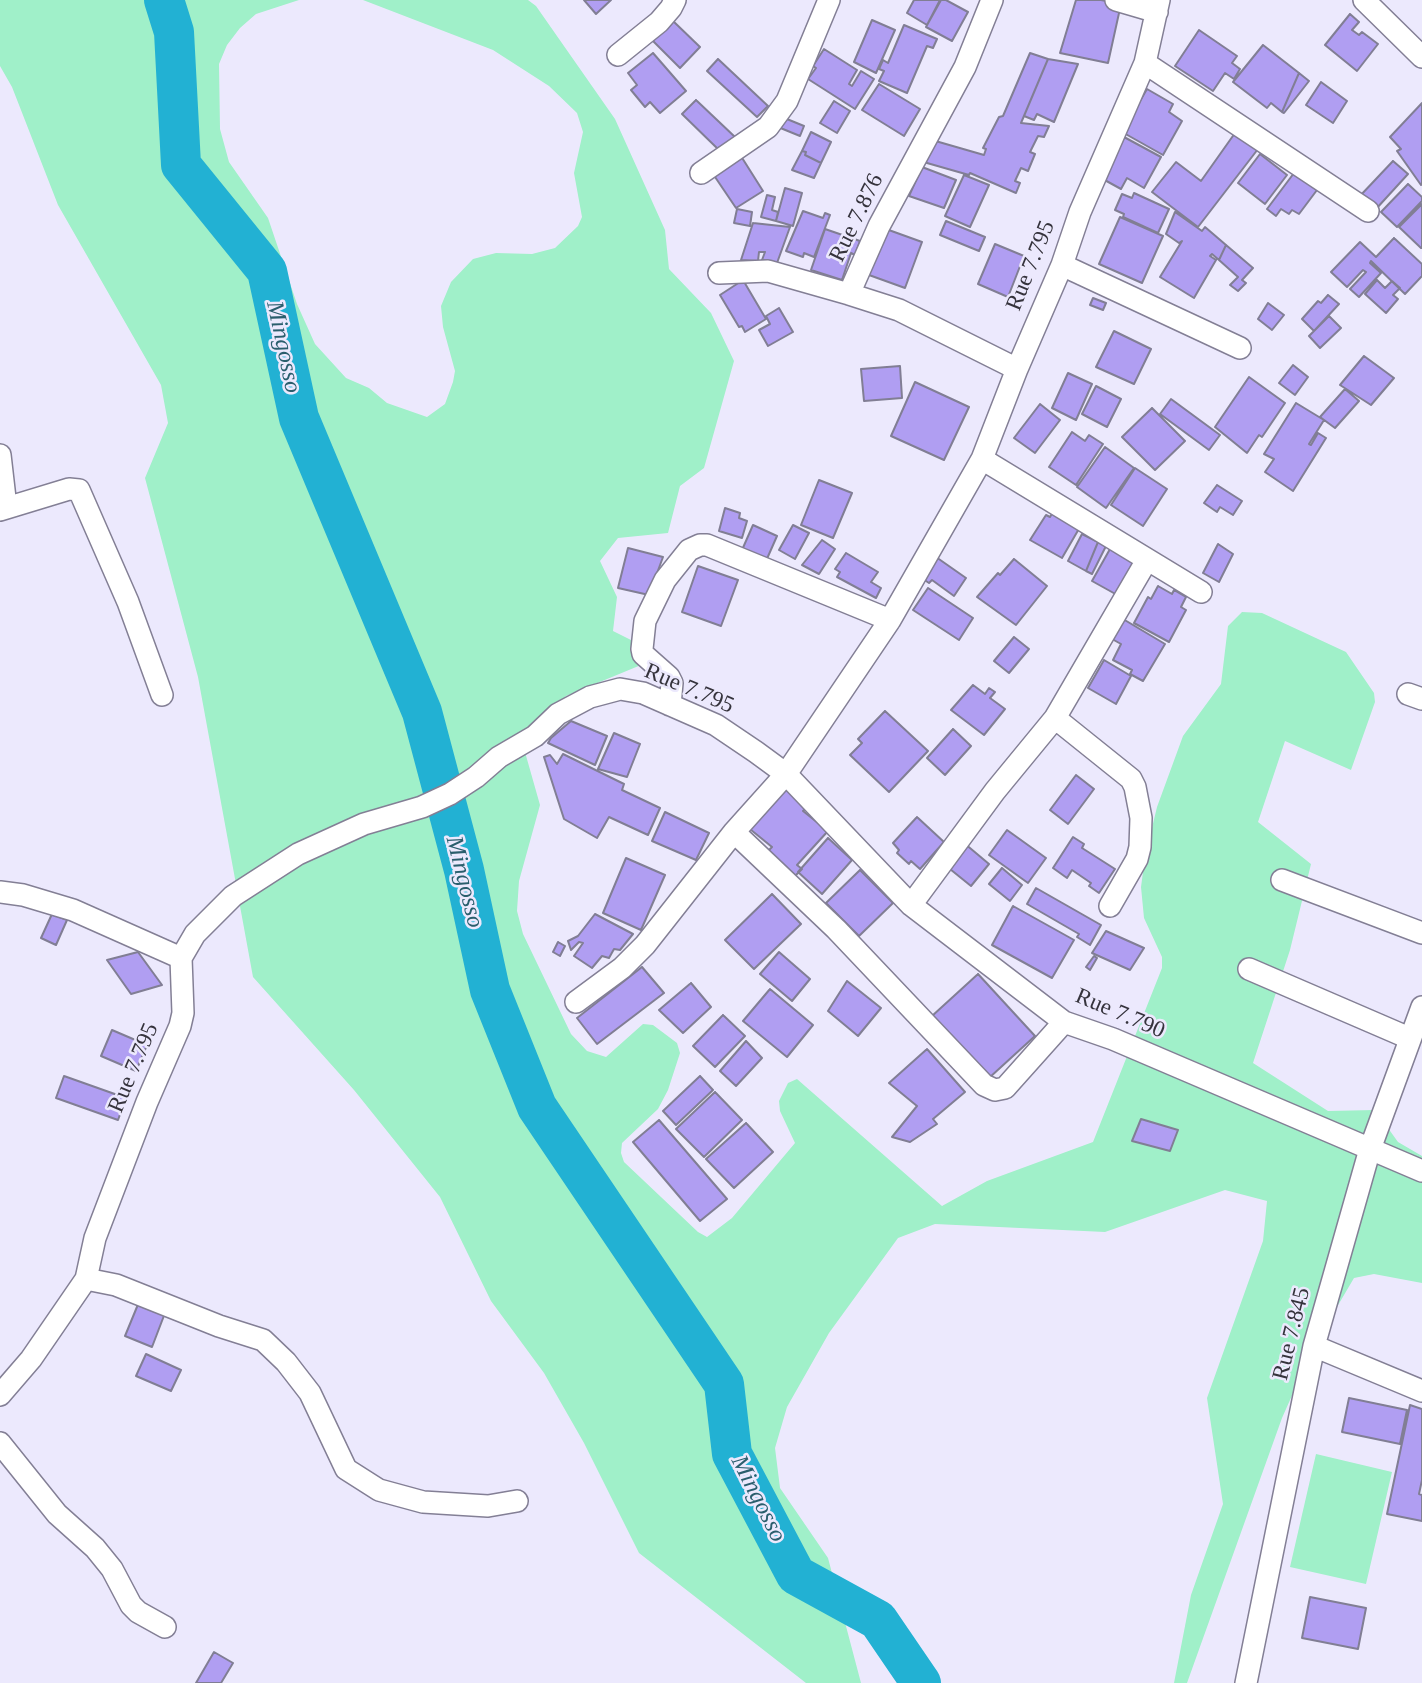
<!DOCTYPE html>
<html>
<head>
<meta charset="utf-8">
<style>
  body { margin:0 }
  canvas { display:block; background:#ece9fd }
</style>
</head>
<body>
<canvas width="1422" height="1683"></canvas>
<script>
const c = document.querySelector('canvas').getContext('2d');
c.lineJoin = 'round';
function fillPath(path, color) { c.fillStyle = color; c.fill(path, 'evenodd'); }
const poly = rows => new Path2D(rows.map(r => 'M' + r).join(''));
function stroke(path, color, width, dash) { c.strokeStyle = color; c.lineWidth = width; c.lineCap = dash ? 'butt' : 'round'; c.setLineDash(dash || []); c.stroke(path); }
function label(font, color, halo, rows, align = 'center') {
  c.font = font + ' Georgia,serif'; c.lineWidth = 5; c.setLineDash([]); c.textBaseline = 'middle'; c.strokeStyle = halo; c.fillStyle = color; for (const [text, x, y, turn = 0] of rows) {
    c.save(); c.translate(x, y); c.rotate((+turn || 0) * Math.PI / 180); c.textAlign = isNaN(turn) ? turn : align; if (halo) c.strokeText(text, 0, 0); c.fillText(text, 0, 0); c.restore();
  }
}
fillPath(poly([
  [0,0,299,0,256,14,240,28,227,45,219,64,220,129,229,162,268,218,297,304,315,344,346,378,369,388,387,403,427,417,445,404,453,382,455,371,443,327,441,306,451,282,473,259,496,253,532,254,555,248,578,226,582,217,574,173,583,132,577,113,549,86,493,50,363,0,528,0,536,6,615,119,665,230,669,269,711,313,734,361,704,468,680,486,668,533,618,538,600,561,617,597,613,631,641,645,641,665,566,696,521,738,540,805,519,881,517,911,523,934,571,1034,587,1051,606,1057,643,1024,653,1025,677,1043,680,1053,668,1090,658,1109,622,1143,621,1153,624,1162,698,1232,707,1237,732,1218,795,1143,780,1111,779,1101,788,1083,797,1079,942,1206,987,1181,1093,1142,1162,968,1162,957,1144,918,1141,887,1145,857,1157,807,1183,736,1221,684,1228,626,1242,612,1262,613,1346,652,1374,693,1375,702,1351,770,1285,741,1258,822,1311,864,1290,950,1253,1063,1328,1111,1375,1110,1398,1142,1422,1156,1422,1283,1374,1274,1354,1278,1314,1346,1282,1418,1187,1683,1174,1683,1191,1595,1223,1504,1207,1398,1263,1241,1267,1201,1225,1190,1105,1232,935,1224,898,1238,829,1333,787,1407,775,1448,780,1488,828,1558,861,1683,806,1683,639,1553,584,1443,544,1373,491,1301,440,1197,354,1090,253,977,198,677,145,478,168,423,161,385,58,205,12,87,0,66],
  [1316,1454,1392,1472,1366,1584,1290,1567]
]), '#a0f0c9');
stroke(poly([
  [164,0,174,32,181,165,267,271,299,418,422,712,464,870,490,990,537,1107,724,1384,732,1454,796,1575,878,1620,921,1683]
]), '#22b1d3', 40);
const building = poly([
  [584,0,611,0,596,14,584,0],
  [914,0,940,0,927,25,907,13,914,0],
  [941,0,946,0,968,12,952,41,926,27,941,0],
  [1076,0,1101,0,1121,4,1108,63,1060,53,1076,0],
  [1350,14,1359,22,1352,30,1359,35,1362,32,1378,44,1357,71,1325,45,1350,14],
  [672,20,700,47,680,68,652,40,672,20],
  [872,20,895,30,876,73,854,62,872,20],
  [904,25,937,39,933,48,927,46,907,93,879,81,884,71,879,69,883,60,888,63,904,25],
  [1199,30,1237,56,1232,63,1240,69,1234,79,1225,73,1213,91,1175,66,1199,30],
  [1263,45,1299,73,1282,112,1271,103,1267,108,1233,82,1263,45],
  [824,49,857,70,849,84,852,86,861,71,874,79,855,109,808,79,816,68,813,66,824,49],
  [653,53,686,91,660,113,650,102,645,107,631,90,637,85,628,73,653,53],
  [1030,53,1048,59,1021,123,1049,126,1044,137,1038,136,1030,152,1035,154,1028,171,1021,168,1015,181,1020,183,1016,193,970,173,969,175,920,161,932,140,984,155,986,149,983,148,999,117,1003,116,1030,53],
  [718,59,768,106,757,117,707,71,718,59],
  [1048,59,1078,64,1054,122,1037,114,1034,120,1024,116,1048,59],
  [1299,73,1309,81,1284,113,1282,112,1299,73],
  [1321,82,1347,101,1333,123,1306,105,1321,82],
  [879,84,920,109,904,136,862,110,879,84],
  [1147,89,1173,104,1169,112,1182,121,1163,155,1122,132,1147,89],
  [696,100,735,137,721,152,682,114,696,100],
  [834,101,850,111,837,133,820,123,834,101],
  [1422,103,1422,183,1421,185,1397,151,1401,149,1390,137,1422,103],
  [782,117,804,126,800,136,778,127,782,117],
  [811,132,831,142,821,163,805,155,806,152,802,151,811,132],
  [1235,133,1258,149,1198,227,1152,192,1176,162,1201,181,1235,133],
  [1124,137,1161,157,1144,188,1127,178,1121,189,1101,178,1124,137],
  [802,151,806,152,805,155,821,163,814,178,792,170,802,151],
  [739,153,763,191,736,208,711,171,739,153],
  [1260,154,1287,175,1265,204,1238,183,1260,154],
  [1393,161,1408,174,1376,209,1359,197,1393,161],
  [922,167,956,180,944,208,909,196,922,167],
  [1294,173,1317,190,1299,214,1292,210,1289,214,1281,209,1276,216,1267,209,1294,173],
  [964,175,989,185,970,227,945,216,964,175],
  [1408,184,1422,197,1422,201,1397,227,1381,212,1408,184],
  [785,188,802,193,793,226,776,221,785,188],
  [1134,193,1169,209,1158,233,1123,217,1124,214,1115,210,1122,194,1132,198,1134,193],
  [767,195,775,197,772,210,778,212,776,221,761,217,767,195],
  [1422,204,1422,248,1421,248,1399,227,1422,204],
  [737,209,752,212,750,226,734,223,737,209],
  [803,211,823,218,825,213,830,215,814,257,804,253,803,257,786,251,803,211],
  [1175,212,1202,231,1205,227,1226,245,1219,260,1212,254,1210,256,1216,260,1194,298,1160,277,1182,241,1179,243,1166,234,1175,212],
  [1120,217,1163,236,1142,283,1099,264,1120,217],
  [946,221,985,237,979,251,940,235,946,221],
  [753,223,790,227,777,263,762,260,765,252,759,252,758,261,741,260,753,223],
  [825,229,860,241,855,255,851,253,842,280,811,270,825,229],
  [886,229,922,242,905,288,869,275,886,229],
  [1394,238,1422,264,1422,276,1405,294,1371,261,1370,263,1381,273,1359,297,1350,289,1366,272,1363,270,1347,287,1331,272,1360,242,1376,257,1394,238],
  [995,244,1024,256,1008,297,978,284,995,244],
  [1226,245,1253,268,1242,280,1246,283,1238,291,1230,285,1238,277,1219,260,1226,245],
  [743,280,766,319,745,332,742,326,739,327,720,295,743,280],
  [1377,280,1385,288,1392,281,1400,288,1393,295,1398,299,1386,313,1365,294,1377,280],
  [1328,295,1339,304,1314,331,1302,319,1318,301,1321,303,1328,295],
  [1093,298,1106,303,1103,310,1090,305,1093,298],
  [1268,303,1284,315,1272,330,1258,319,1268,303],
  [779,308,793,332,768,346,759,330,770,324,766,316,779,308],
  [1329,316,1341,328,1320,348,1309,336,1329,316],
  [1114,331,1151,349,1134,384,1096,367,1114,331],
  [1364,356,1394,378,1371,405,1340,385,1364,356],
  [1293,365,1308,377,1295,395,1279,383,1293,365],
  [900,366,902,398,864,401,861,369,900,366],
  [1068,373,1092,384,1076,420,1052,408,1068,373],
  [1249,377,1285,403,1262,437,1259,435,1247,453,1215,427,1249,377],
  [915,382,969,407,944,460,891,436,915,382],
  [1096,386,1121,399,1107,427,1082,414,1096,386],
  [1345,389,1359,401,1335,428,1320,417,1345,389],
  [1171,399,1220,435,1209,450,1160,414,1171,399],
  [1296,403,1324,420,1309,444,1311,445,1318,433,1326,438,1293,491,1265,472,1274,459,1264,454,1296,403],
  [1040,404,1060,420,1035,453,1014,438,1040,404],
  [1152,408,1185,441,1155,470,1122,437,1152,408],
  [1072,432,1085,441,1089,435,1103,444,1076,485,1049,467,1072,432],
  [1105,447,1134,468,1106,508,1077,487,1105,447],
  [1135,468,1167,489,1143,526,1111,505,1135,468],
  [819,480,852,493,833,538,801,525,819,480],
  [1217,485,1242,501,1233,515,1220,507,1217,512,1204,503,1217,485],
  [725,508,740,513,739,518,747,521,742,538,719,531,725,508],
  [1053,512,1080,527,1062,558,1030,540,1046,515,1050,517,1053,512],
  [753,525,777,536,766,561,742,550,753,525],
  [793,525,809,533,795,559,779,550,793,525],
  [1082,534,1098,542,1086,571,1068,561,1082,534],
  [822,540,835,549,819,574,802,565,822,540],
  [1098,542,1106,546,1092,574,1086,571,1098,542],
  [1218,544,1233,554,1219,582,1203,573,1218,544],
  [628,548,663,557,649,595,618,588,628,548],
  [1110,549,1137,564,1119,596,1092,581,1110,549],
  [846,553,878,572,871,582,881,588,876,598,837,577,840,572,835,569,846,553],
  [936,557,966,578,954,596,932,580,929,583,920,577,936,557],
  [1014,559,1047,586,1016,625,977,597,998,573,1000,575,1014,559],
  [698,566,738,580,721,626,682,612,698,566],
  [1158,586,1172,594,1174,590,1186,597,1181,607,1186,610,1169,642,1134,623,1148,597,1151,599,1158,586],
  [928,588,973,618,959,640,913,610,928,588],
  [1123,619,1165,644,1143,681,1130,674,1132,670,1113,660,1121,644,1112,639,1123,619],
  [1014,637,1029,649,1009,673,994,661,1014,637],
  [1104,660,1131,676,1116,704,1088,688,1104,660],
  [973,685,985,694,989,688,995,692,990,698,1005,709,984,735,951,710,973,685],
  [885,711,928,751,889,792,850,755,862,743,858,739,885,711],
  [571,721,607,736,595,765,548,743,551,738,571,721],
  [953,729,971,746,945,775,927,758,953,729],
  [614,733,640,744,627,777,598,769,614,733],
  [563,754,624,784,622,790,660,808,648,835,609,817,597,838,564,819,544,757,550,755,557,764,563,754],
  [1076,775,1094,789,1068,824,1050,810,1076,775],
  [785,785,809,805,803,811,828,831,797,865,802,869,792,879,764,855,772,847,745,825,785,785],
  [665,812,709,833,696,860,652,841,665,812],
  [917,817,944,842,920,869,911,861,909,864,897,853,899,850,893,843,917,817],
  [1007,830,1046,858,1028,883,989,855,1007,830],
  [1073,837,1084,844,1082,848,1115,869,1099,893,1089,886,1091,883,1072,870,1067,878,1053,868,1073,837],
  [828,838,852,860,822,894,798,872,828,838],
  [964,843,989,864,971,886,945,865,964,843],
  [626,858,665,875,641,930,603,913,626,858],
  [1002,868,1022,885,1010,901,989,884,1002,868],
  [860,870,893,903,859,936,826,903,860,870],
  [1036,888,1101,925,1090,945,1077,937,1079,934,1027,904,1036,888],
  [772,894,801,924,754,969,725,940,772,894],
  [1013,906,1074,940,1052,978,992,945,1013,906],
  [52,914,67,920,56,945,41,938,52,914],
  [595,914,633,934,620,950,614,949,609,958,602,956,592,968,574,956,583,943,579,942,571,950,568,941,578,936,595,914],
  [1106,931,1144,948,1130,970,1092,953,1106,931],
  [558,942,565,946,560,956,553,952,558,942],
  [138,952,162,985,131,994,107,960,138,952],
  [779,952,810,979,792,1001,760,974,779,952],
  [1094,956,1097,958,1090,970,1086,967,1094,956],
  [642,967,664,993,597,1044,577,1018,642,967],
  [978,974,1035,1036,989,1078,932,1016,978,974],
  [847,981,881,1008,858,1036,828,1011,847,981],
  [691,983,711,1007,683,1033,659,1010,691,983],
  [770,989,813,1025,787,1057,743,1021,770,989],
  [723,1015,745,1036,715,1067,693,1046,723,1015],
  [112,1030,147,1045,136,1071,101,1056,112,1030],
  [746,1041,762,1058,736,1086,720,1071,746,1041],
  [927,1049,965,1092,933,1119,937,1124,910,1142,892,1137,917,1106,889,1083,927,1049],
  [64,1076,126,1098,118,1120,56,1098,64,1076],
  [700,1076,713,1090,676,1125,663,1111,700,1076],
  [715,1092,742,1120,704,1157,676,1129,715,1092],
  [1141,1119,1178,1130,1170,1151,1132,1141,1141,1119],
  [659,1120,727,1199,700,1221,633,1142,659,1120],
  [746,1123,773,1152,734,1188,706,1159,746,1123],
  [139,1302,165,1313,152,1347,125,1336,139,1302],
  [146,1354,181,1370,171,1391,136,1376,146,1354],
  [1349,1398,1407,1410,1400,1444,1342,1432,1349,1398],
  [1410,1405,1422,1409,1422,1480,1419,1494,1422,1495,1422,1521,1387,1514,1410,1405],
  [1310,1597,1366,1608,1358,1649,1302,1638,1310,1597],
  [214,1652,233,1663,221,1683,196,1683,214,1652]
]);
fillPath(building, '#b09ef2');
stroke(building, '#817e94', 2);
const street = poly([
  [992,0,965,67,879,226,849,294,899,310,1017,369],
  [1116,0,1157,12],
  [1364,0,1422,57],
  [618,55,659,22,671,8,675,0],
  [1145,63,1368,211],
  [701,173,768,127,787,101,829,0],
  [1062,265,1240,348],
  [719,273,768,271,849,294],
  [0,455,6,507],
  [982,459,1201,592],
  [0,510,69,489,79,490,128,602,162,695],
  [1408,694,1422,699],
  [670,705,672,683,669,677,643,654,642,649,645,621,665,580,689,550,700,545,707,545,890,620],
  [1055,718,1131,779,1135,787,1141,818,1140,847,1137,859,1110,906],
  [734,832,836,929,984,1085,995,1090,1005,1088,1064,1022],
  [1282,880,1422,933],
  [0,892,23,895,73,910,181,958],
  [911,905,995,791,1055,718,1147,560],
  [1249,969,1409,1038],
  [576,1002,622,968,645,945,734,832,786,774,890,620,982,459,1017,369,1062,265,1080,212,1145,63,1159,0],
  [86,1279,116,1285,219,1326,263,1340,286,1362,310,1393,346,1469,379,1490,423,1502,488,1506,517,1501],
  [1314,1346,1422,1391],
  [0,1395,31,1359,86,1279,95,1238,147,1102,180,1026,183,1013,181,958,195,934,233,896,298,854,364,824,422,807,450,794,476,777,499,757,535,736,558,714,590,697,620,689,643,693,716,725,756,752,786,774,911,905,1064,1022,1113,1039,1422,1171],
  [0,1443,57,1514,95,1548,112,1569,131,1605,138,1612,165,1627],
  [1246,1683,1314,1346,1370,1149,1422,1007]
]);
stroke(street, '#837f95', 24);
stroke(street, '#fff', 21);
label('23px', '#35333c', '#ece9fd', [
  ["Rue 7.876",857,218,-64],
  ["Rue 7.795",1031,266,-68],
  ["Rue 7.795",689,689,23],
  ["Rue 7.790",1120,1014,23],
  ["Rue 7.795",134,1068,-67],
  ["Rue 7.845",1292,1334,-76]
]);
label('italic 24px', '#2a5e6d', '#ece9fd', [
  ["Mingosso",283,347,78],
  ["Mingosso",464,882,76],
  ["Mingosso",758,1499,63]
]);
</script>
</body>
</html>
